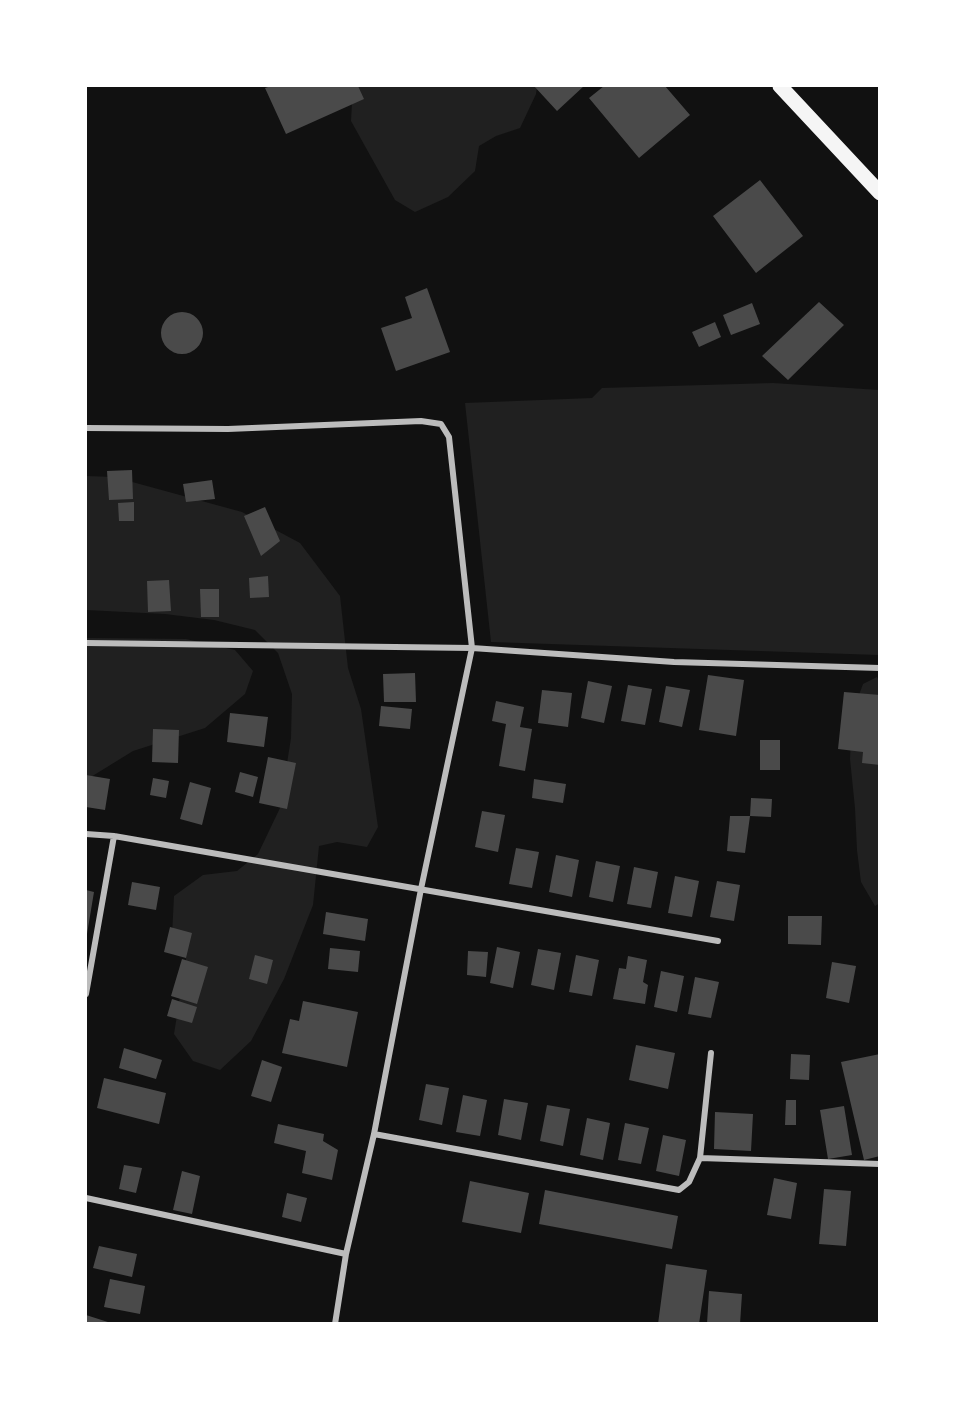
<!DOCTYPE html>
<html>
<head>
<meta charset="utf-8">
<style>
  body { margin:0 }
  #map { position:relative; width:965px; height:1409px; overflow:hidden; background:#111; font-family:Lora,serif }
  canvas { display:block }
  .frame { position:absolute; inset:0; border:87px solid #fff; pointer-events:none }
</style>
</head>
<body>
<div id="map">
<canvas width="965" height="1409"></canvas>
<div class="frame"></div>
</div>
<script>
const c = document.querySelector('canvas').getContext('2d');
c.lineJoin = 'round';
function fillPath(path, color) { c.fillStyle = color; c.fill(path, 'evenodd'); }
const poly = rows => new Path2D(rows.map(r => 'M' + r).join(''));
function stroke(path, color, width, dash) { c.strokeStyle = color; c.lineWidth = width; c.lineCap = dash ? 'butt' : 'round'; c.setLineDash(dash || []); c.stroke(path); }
fillPath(poly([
  [353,86,537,86,536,94,520,128,496,136,479,146,475,171,448,197,415,212,395,200,351,121],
  [773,383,879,390,879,655,491,642,465,403,592,398,602,388],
  [86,476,114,477,242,512,300,543,340,596,348,668,361,709,378,827,367,847,337,842,319,846,313,905,284,979,251,1041,220,1070,193,1061,174,1034,186,959,172,936,174,896,203,875,237,871,258,854,280,808,291,738,292,694,278,653,255,630,214,620,165,614,86,610],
  [86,638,186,639,235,650,253,671,245,694,205,728,133,751,86,780],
  [877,677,880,683,880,903,875,906,861,882,857,850,855,808,850,759,852,714,863,684]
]), '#202020');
fillPath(poly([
  [271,86,358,86,364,99,286,134,265,88],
  [534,86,584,86,557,111],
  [604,86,665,86,690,115,639,158,589,98],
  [760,180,803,236,756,273,713,216],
  [427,288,450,352,396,371,381,328,412,318,405,297],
  [819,302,844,325,788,380,762,356],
  [752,303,760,324,731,335,723,315],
  '161 333a21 21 0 1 1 42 0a21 21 0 1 1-42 0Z',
  [715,322,721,337,699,347,692,332],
  [132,470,133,499,109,500,107,471],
  [212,480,215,499,186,502,183,484],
  [134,502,134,521,119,521,118,503],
  [265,507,280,541,261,556,244,516],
  [268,576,269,597,250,598,249,578],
  [169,580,171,611,148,612,147,581],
  [200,589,219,589,219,617,201,617],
  [415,673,416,702,384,702,383,674],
  [708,675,744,680,736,736,699,730],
  [588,681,612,686,604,723,581,718],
  [628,685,652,689,645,725,621,721],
  [666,686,690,690,682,727,659,722],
  [542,690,572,693,568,727,538,723],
  [844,692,880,695,880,765,862,763,863,752,838,749],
  [496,701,524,707,520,727,532,729,525,771,499,766,506,724,492,721],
  [381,706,412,709,410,729,379,726],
  [230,713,268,717,264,747,227,742],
  [153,729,179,730,178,763,152,762],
  [760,740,780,740,780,770,760,770],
  [268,757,296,763,287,809,259,803],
  [240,772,258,777,253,797,235,792],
  [86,775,110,779,105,810,86,807],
  [153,778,169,781,166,798,150,795],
  [534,779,566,784,563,803,532,798],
  [190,782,211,788,202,825,180,819],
  [751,798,772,799,771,817,750,816],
  [482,811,505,815,498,852,475,847],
  [730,816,750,816,745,853,727,851],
  [516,848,539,852,532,888,509,884],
  [556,855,579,860,572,897,549,892],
  [596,861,620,866,613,902,589,897],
  [634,867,658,872,651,908,627,904],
  [675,876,699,881,692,917,668,913],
  [717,881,740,885,734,921,710,917],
  [132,882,160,887,156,910,128,905],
  [86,890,94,892,87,934,86,934],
  [326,912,368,919,365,941,323,934],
  [788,916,822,916,821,945,788,944],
  [170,927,192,933,186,958,164,952],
  [497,947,520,952,513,988,490,983],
  [330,948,360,951,358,972,328,969],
  [538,949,561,953,554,990,531,985],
  [468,951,488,952,486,977,467,975],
  [255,955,273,960,267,984,249,979],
  [576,955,599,960,592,996,569,992],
  [628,956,647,960,643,982,648,985,645,1004,613,999,619,968,626,969],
  [182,959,208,967,197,1004,171,996],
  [832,962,856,966,849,1003,826,998],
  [661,971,684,976,677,1012,654,1007],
  [695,977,719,982,711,1018,688,1014],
  [172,999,197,1007,192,1023,167,1016],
  [303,1001,358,1012,347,1067,282,1053,290,1019,299,1021],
  [636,1045,675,1053,668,1089,629,1080],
  [124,1048,162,1060,156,1079,119,1068],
  [791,1054,810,1055,809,1080,790,1079],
  [880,1054,880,1156,864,1160,841,1062],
  [262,1060,282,1067,271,1102,251,1096],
  [104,1078,166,1093,159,1124,97,1108],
  [426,1084,449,1088,442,1125,419,1120],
  [463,1095,487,1100,480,1136,456,1132],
  [504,1099,528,1103,521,1140,498,1135],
  [786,1100,796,1100,796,1125,785,1125],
  [547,1105,570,1109,563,1146,540,1141],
  [844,1106,852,1155,828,1159,820,1110],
  [715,1112,753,1114,751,1151,714,1149],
  [587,1118,610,1123,603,1160,580,1155],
  [625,1123,649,1128,641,1164,618,1160],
  [278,1124,324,1134,323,1141,338,1150,332,1180,302,1173,306,1151,274,1143],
  [663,1135,686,1140,679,1176,656,1171],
  [124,1165,142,1168,136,1193,119,1189],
  [182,1171,200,1176,192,1214,173,1210],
  [774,1178,797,1183,791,1219,767,1215],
  [470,1181,529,1193,521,1233,462,1222],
  [824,1189,851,1191,846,1246,819,1244],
  [545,1190,678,1216,672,1249,539,1224],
  [287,1193,307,1198,301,1222,282,1217],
  [99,1246,137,1254,132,1277,93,1268],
  [666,1264,707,1270,699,1324,658,1324],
  [110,1279,145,1286,140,1314,104,1307],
  [709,1291,742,1294,740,1324,707,1324],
  [86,1315,111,1323,111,1324,86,1324]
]), '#4a4a4a');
stroke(poly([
  [86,428,228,429,421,421,441,424,449,437,472,648,421,889,374,1134,346,1254,335,1324],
  [86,643,472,648,674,662,880,668],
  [86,834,114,836,718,941],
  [86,994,114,836],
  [374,1134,679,1190,689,1182,700,1158,711,1053],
  [700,1158,880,1164],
  [86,1198,346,1254]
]), '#bcbcbc', 6);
stroke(poly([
  [780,86,880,193]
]), '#f5f5f5', 15);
</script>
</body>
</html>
